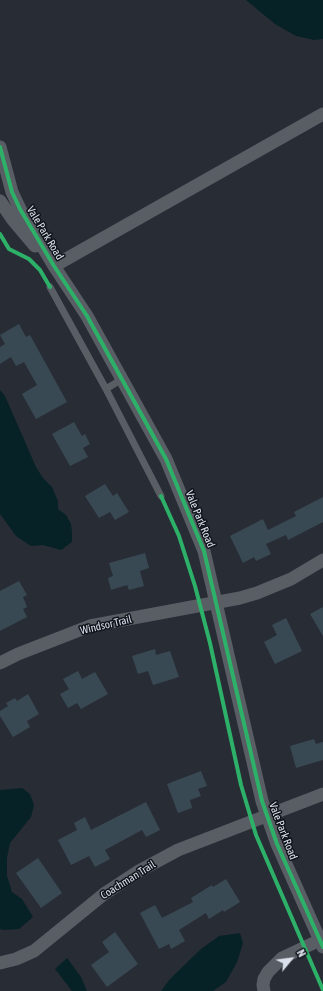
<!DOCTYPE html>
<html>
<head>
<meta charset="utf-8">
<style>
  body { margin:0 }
  #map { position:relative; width:323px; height:991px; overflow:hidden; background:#282c35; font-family:"Asap Condensed",sans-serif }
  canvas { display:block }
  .north { position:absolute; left:271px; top:939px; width:40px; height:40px; -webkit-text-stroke:3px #0f131a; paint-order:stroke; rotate:61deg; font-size:11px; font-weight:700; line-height:16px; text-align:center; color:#dbe1ec }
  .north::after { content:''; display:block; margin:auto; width:14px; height:18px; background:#dbe1ec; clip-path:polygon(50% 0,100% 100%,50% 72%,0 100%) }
</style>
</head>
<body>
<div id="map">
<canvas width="323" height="991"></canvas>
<div class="north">N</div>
</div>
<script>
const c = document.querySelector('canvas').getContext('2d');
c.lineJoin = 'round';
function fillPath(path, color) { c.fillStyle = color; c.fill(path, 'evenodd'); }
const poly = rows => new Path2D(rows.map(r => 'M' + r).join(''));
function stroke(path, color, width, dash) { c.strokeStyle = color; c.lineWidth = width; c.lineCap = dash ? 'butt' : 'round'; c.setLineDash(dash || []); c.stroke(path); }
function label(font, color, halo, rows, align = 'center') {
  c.font = font + ' "Asap Condensed",sans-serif'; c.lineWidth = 3; c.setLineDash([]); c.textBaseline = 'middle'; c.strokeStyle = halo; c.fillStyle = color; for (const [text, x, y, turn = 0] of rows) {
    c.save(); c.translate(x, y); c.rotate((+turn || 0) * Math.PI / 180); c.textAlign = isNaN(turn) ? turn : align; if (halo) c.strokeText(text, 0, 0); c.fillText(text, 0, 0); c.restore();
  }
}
fillPath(poly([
  [246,0,323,0,323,39,314,40,296,36,275,24],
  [0,390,5,396,36,467,43,478,52,487,58,501,58,509,66,515,71,524,72,532,72,542,61,550,43,545,31,546,16,536,0,514],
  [22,788,30,794,34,805,31,817,10,843,7,858,7,876,12,892,22,899,33,917,19,929,3,930,0,929,0,790],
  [240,933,243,943,237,962,226,982,213,991,161,991,170,979,201,949,219,936],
  [67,958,81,977,87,991,72,991,55,969]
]), '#062226');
fillPath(poly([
  [19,324,26,337,30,335,67,402,36,419,22,394,37,385,24,362,16,366,11,357,0,364,0,347,5,344,0,335],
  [74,422,82,436,85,434,90,444,83,448,88,457,70,466,52,434],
  [105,484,113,496,117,493,129,512,115,520,110,512,99,518,85,496],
  [323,497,323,522,288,540,286,535,266,544,271,554,256,561,254,557,243,563,230,536,263,519,268,530,296,516,294,512],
  [145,553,149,568,140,571,144,586,129,590,127,585,111,590,108,578,113,576,109,563],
  [19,581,27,595,23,597,27,607,23,609,27,617,0,631,0,591],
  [323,607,323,636,310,614],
  [286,618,302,651,275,664,264,642,277,635,272,625],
  [155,649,156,655,170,651,179,677,153,685,148,671,138,674,132,656],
  [78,671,82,679,95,672,108,694,81,709,77,703,68,708,60,694,69,689,63,679],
  [28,694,39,714,27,721,30,727,13,737,0,716,0,711,8,706,6,703,15,698,17,701],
  [314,739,316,744,323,742,323,760,296,768,290,746],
  [201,771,207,786,198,789,201,796,190,800,192,808,178,813,167,784],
  [146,802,160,830,146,837,142,830,105,850,110,859,95,867,89,856,71,865,58,840,77,830,74,823,85,817,91,830],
  [38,858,62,893,41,908,16,873],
  [226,879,240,902,224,912,223,910,209,919,206,913,179,930,185,941,171,949,169,944,159,949,140,913,155,905,162,918,193,902,191,898,212,885,213,887],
  [115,932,138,964,107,987,91,965,109,952,102,942]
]), '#394954');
stroke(poly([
  [50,287,106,389,161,496],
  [106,389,122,379]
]), '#595d64', 7);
stroke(poly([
  [0,147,12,192,20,209,54,266,87,316,166,459,204,551,262,801,277,844,323,947],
  [0,201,13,220,35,246],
  [54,266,323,114],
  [0,663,18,654,90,626,240,598,257,593,291,579,323,560],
  [0,963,16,959,34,951,104,894,139,871,178,850,323,794],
  [264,991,263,985,264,979,268,972,282,958,320,940]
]), '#595d64', 13);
stroke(poly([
  [0,147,12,192,20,209,54,266,87,316,166,459,204,551,262,801,277,844,323,947],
  [0,234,9,249,29,259,40,270,50,287],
  [161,496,179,536,195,586,210,643,241,785,256,835,323,990]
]), '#2db169', 4);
label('11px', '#dbe1ec', '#0f131a', [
  ["Vale Park Road",45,233,59],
  ["Vale Park Road",200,519,68],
  ["Windsor Trail",106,625,-13],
  ["Vale Park Road",283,831,69],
  ["Coachman Trail",128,880,-32]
]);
</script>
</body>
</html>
